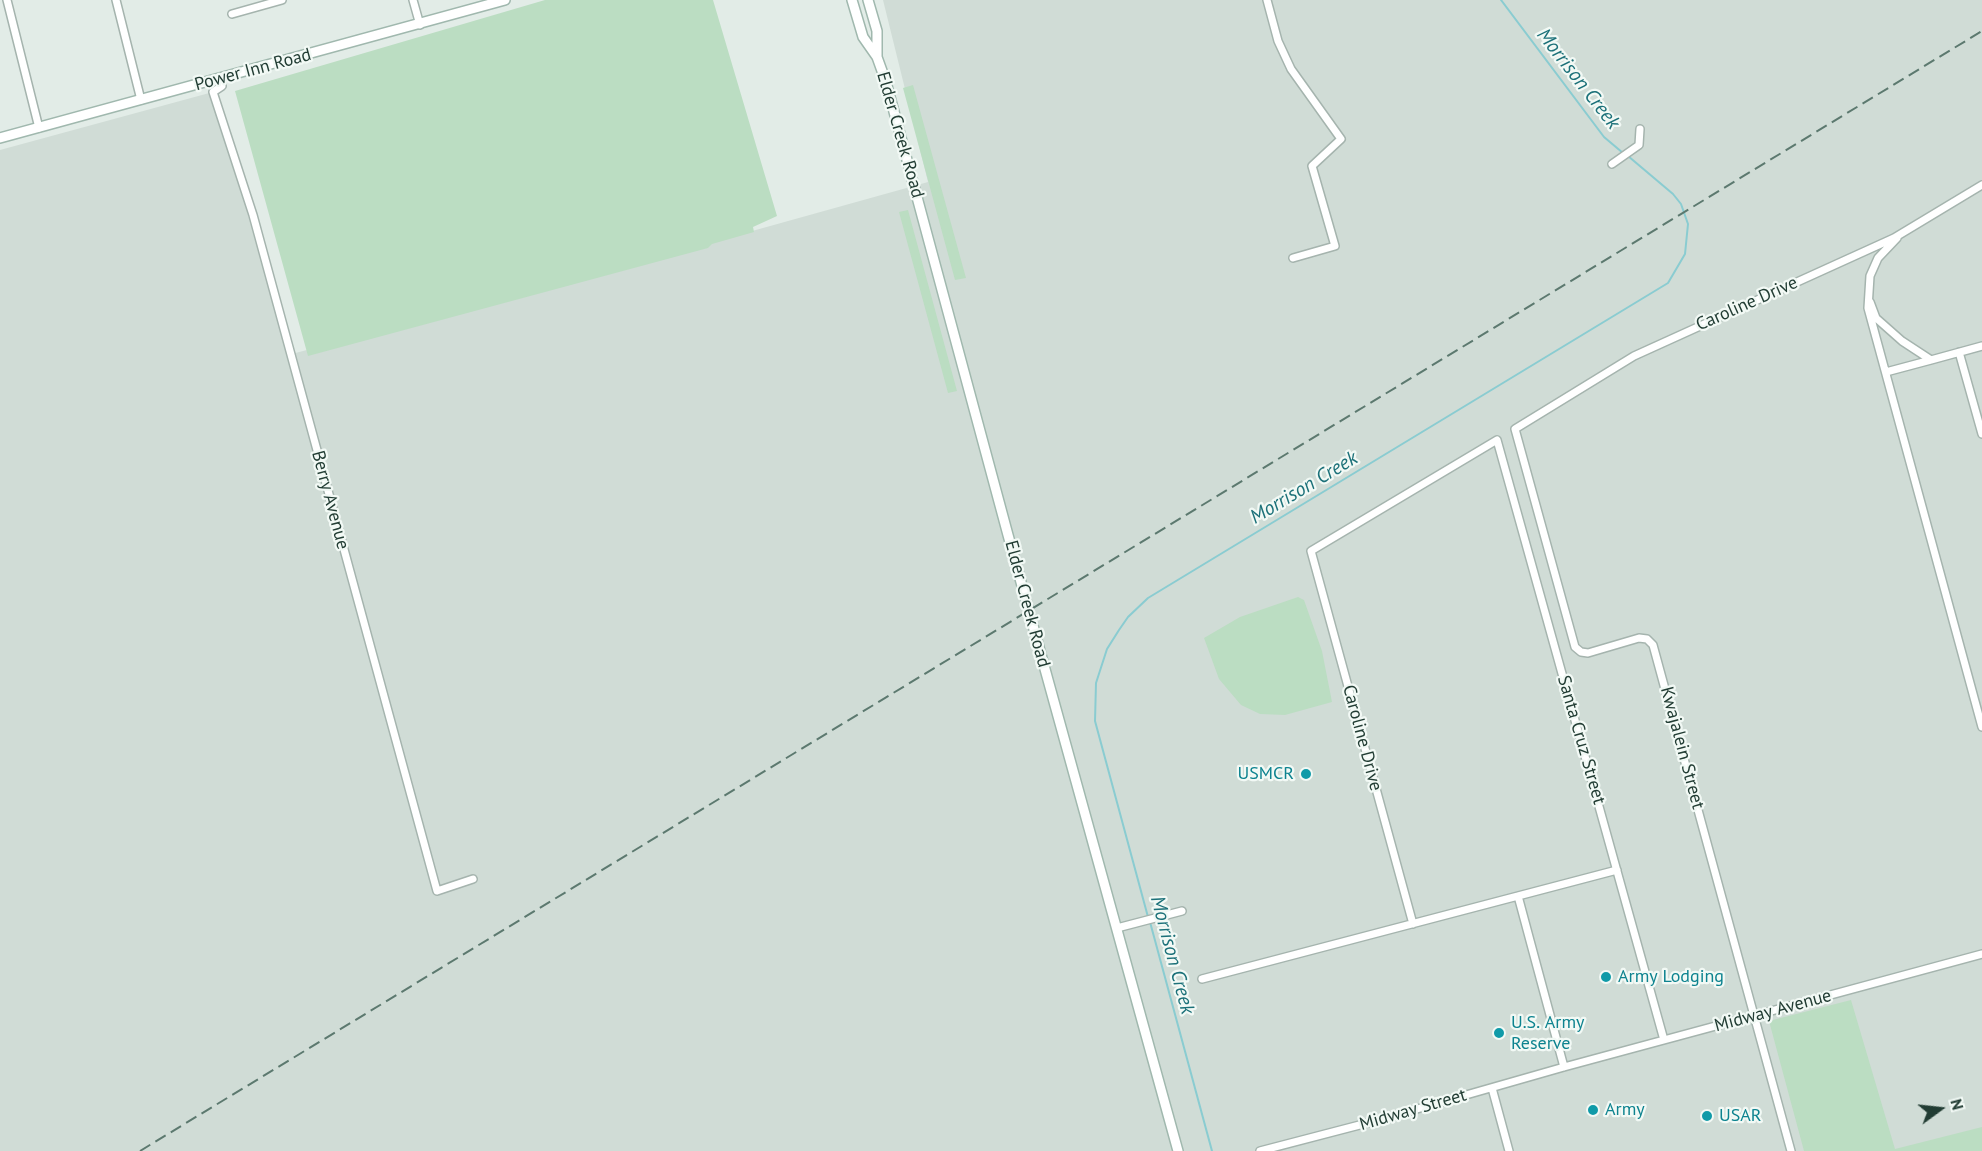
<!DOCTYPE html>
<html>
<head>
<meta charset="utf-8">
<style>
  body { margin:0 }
  #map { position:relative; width:1982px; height:1151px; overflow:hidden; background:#e2ece7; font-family:"PT Sans",sans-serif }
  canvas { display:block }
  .north { position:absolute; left:1910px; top:1079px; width:60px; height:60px; -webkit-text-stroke:4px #f2f9f5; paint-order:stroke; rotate:75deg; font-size:16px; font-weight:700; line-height:24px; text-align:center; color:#223d34 }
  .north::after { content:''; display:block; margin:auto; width:21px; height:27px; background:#223d34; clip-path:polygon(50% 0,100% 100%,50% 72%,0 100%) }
</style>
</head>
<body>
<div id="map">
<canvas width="1982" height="1151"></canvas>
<div class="north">N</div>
</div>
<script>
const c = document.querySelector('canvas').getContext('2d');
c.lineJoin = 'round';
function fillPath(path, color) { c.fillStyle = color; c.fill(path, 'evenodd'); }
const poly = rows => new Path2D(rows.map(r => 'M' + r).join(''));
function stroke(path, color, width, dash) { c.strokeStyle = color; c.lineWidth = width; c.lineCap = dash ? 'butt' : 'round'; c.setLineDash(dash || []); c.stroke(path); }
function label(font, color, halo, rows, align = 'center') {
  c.font = font + ' "PT Sans",sans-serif'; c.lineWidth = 4.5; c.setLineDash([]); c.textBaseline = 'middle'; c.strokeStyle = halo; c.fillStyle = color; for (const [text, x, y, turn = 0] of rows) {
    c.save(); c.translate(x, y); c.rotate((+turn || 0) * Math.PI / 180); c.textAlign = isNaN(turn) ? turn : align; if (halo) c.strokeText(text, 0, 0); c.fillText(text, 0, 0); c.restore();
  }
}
fillPath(poly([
  [883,0,1982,0,1982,1151,0,1151,0,150,213,92,288,355,702,245,928,182]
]), '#d0dcd6');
fillPath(poly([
  [545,0,713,0,777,216,753,227,754,232,712,244,708,248,308,356,235,91],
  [913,85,966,278,955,280,903,88],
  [908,210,957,391,948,393,899,212],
  [1298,597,1304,600,1322,651,1332,702,1285,715,1260,714,1241,705,1219,679,1204,638,1240,617],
  [1851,1000,1895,1149,1982,1127,1982,1151,1804,1151,1769,1021]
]), '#bbddc2');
stroke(poly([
  [1501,0,1604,137,1623,153],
  [1148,917,1095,721,1096,683,1107,649,1119,630,1128,617,1148,598,1668,283,1685,254,1688,224,1681,204,1673,194,1628,156],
  [1150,922,1212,1151]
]), '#8accd1', 2);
const street = poly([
  [7,0,39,128],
  [116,0,141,100],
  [413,0,420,25],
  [1267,0,1278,41,1291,69,1341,139,1312,166,1335,246,1293,258],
  [232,14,282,0],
  [220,79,222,86,213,92,253,215,437,891,473,879],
  [1612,164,1639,145,1640,129],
  [1897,238,1878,258,1870,276,1868,308,1982,727],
  [1870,302,1876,318,1902,341,1931,360,1982,346],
  [1959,352,1982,434],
  [1886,372,1931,360],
  [1518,896,1564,1067],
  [1413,924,1311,551,1497,440,1664,1040],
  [1117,928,1182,911],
  [1202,979,1617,870],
  [1492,1088,1509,1151],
  [1260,1151,1375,1121,1564,1067,1982,954],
  [1791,1151,1653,645,1647,639,1639,638,1588,653,1581,652,1575,647,1515,429,1634,356,1894,238,1982,185]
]);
const secondary = poly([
  [852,0,863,37,877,57],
  [868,0,877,31,877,57,886,82,1008,535,1178,1151],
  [0,138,505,0]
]);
stroke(street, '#a5b4ae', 10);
stroke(secondary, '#a0b8ae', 12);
stroke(street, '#fff', 7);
stroke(secondary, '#fff', 9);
stroke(poly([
  [140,1151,1982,31]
]), '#5c796f', 2, [12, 6]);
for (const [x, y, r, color] of [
  [1306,774,6,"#0f9aa8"],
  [1606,977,6,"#0f9aa8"],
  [1499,1033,6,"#0f9aa8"],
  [1593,1110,6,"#0f9aa8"],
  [1707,1116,6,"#0f9aa8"]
]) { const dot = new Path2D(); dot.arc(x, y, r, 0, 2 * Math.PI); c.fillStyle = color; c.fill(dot); stroke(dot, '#f2f9f5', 2); }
label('18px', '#223d34', '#f2f9f5', [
  ["Power Inn Road",253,70,-15],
  ["Elder Creek Road",900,135,74],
  ["Caroline Drive",1747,304,-24],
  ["Berry Avenue",330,500,75],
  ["Elder Creek Road",1027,604,75],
  ["Caroline Drive",1362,738,75],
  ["Santa Cruz Street",1581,740,74],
  ["Kwajalein Street",1682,748,75],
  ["Midway Avenue",1773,1011,-15],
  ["Midway Street",1413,1110,-16]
]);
label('18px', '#0d838f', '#f2f9f5', [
  ["USMCR",1294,774,"right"],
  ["Army Lodging",1618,977],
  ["U.S. Army",1511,1023],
  ["Reserve",1511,1044],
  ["Army",1605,1110],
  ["USAR",1719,1116]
], 'left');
label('italic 20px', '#1c7179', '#f2f9f5', [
  ["Morrison Creek",1578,79,52],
  ["Morrison Creek",1304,488,-31],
  ["Morrison Creek",1172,955,75]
]);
</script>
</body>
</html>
